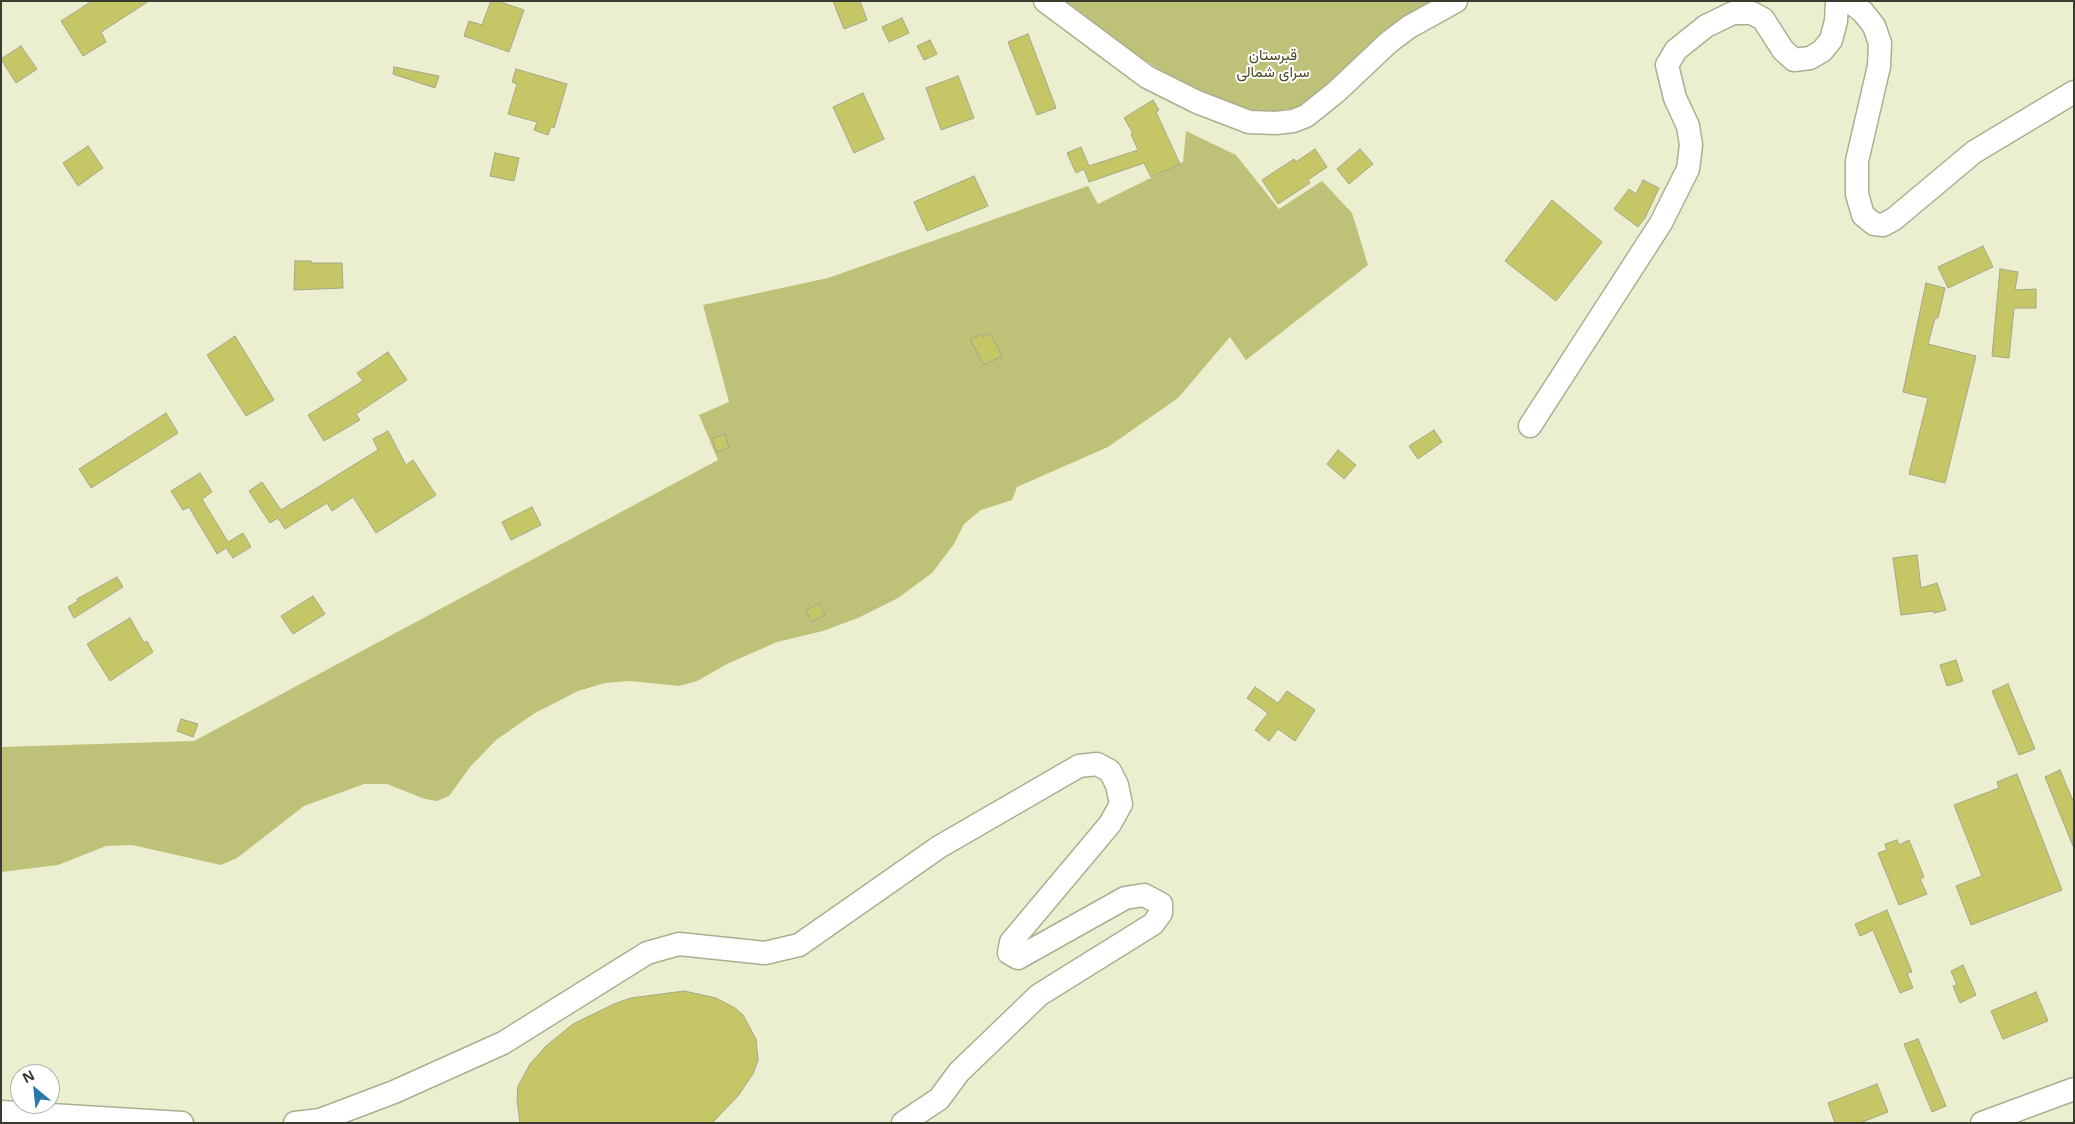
<!DOCTYPE html>
<html>
<head>
<meta charset="utf-8">
<style>
  body { margin:0 }
  #map { position:relative; width:2075px; height:1124px; overflow:hidden; background:#eceed0; font-family:"Noto Sans",sans-serif }
  canvas { display:block }
  .frame { position:absolute; inset:0; border:2px solid #3b3c30; pointer-events:none }
  .north { position:absolute; left:10px; top:1064px; width:50px; height:50px; box-sizing:border-box; background:#fff; border:1px solid #b1b1ac; border-radius:50%; rotate:332deg; font-size:14px; font-weight:700; line-height:20px; text-align:center; color:#3b3c30 }
  .north::after { content:''; display:block; margin:auto; width:18px; height:22px; background:#297aab; clip-path:polygon(50% 0,100% 100%,50% 72%,0 100%) }
</style>
</head>
<body>
<div id="map">
<canvas width="2075" height="1124"></canvas>
<div class="frame"></div>
<div class="north">N</div>
</div>
<script>
const c = document.querySelector('canvas').getContext('2d');
c.lineJoin = 'round';
function fillPath(path, color) { c.fillStyle = color; c.fill(path, 'evenodd'); }
const poly = rows => new Path2D(rows.map(r => 'M' + r).join(''));
function stroke(path, color, width, dash) { c.strokeStyle = color; c.lineWidth = width; c.lineCap = dash ? 'butt' : 'round'; c.setLineDash(dash || []); c.stroke(path); }
function label(font, color, halo, rows, align = 'center') {
  c.font = font + ' "Noto Sans",Vazirmatn,sans-serif'; c.lineWidth = 4; c.setLineDash([]); c.textBaseline = 'middle'; c.strokeStyle = halo; c.fillStyle = color; for (const [text, x, y, turn = 0] of rows) {
    c.save(); c.translate(x, y); c.rotate((+turn || 0) * Math.PI / 180); c.textAlign = isNaN(turn) ? turn : align; if (halo) c.strokeText(text, 0, 0); c.fillText(text, 0, 0); c.restore();
  }
}
fillPath(poly([
  [1061,1,1463,1,1393,43,1335,98,1245,124,1107,36],
  [1186,131,1236,155,1279,209,1322,181,1352,213,1368,265,1246,360,1230,337,1178,398,1108,447,1017,487,1012,500,981,510,964,524,954,544,932,573,898,598,858,618,823,631,777,642,727,664,697,681,679,686,630,681,605,683,578,691,535,713,496,740,470,767,449,796,437,801,425,799,387,784,364,784,304,806,237,858,221,865,132,845,106,846,58,865,1,872,1,747,194,741,718,460,699,415,729,402,703,305,828,278,1088,186,1098,204,1183,162]
]), '#bec178');
const building = poly([
  [92,1,149,1,101,32,106,42,83,56,61,21,92,1],
  [491,1,498,1,524,10,509,52,464,36,469,21,482,25,491,1],
  [833,1,860,1,867,20,844,29,833,1],
  [902,18,909,33,889,42,882,27,902,18],
  [1028,34,1056,108,1037,115,1008,42,1028,34],
  [930,40,937,54,924,60,917,46,930,40],
  [21,46,37,69,16,83,1,59,21,46],
  [394,67,439,76,435,88,393,74,394,67],
  [516,69,567,84,554,128,551,127,548,135,534,130,537,122,508,114,517,84,512,82,516,69],
  [958,76,974,118,941,130,926,88,958,76],
  [863,93,884,139,854,153,833,107,863,93],
  [1153,100,1159,110,1156,112,1180,164,1151,177,1144,163,1089,182,1084,169,1076,173,1067,153,1081,147,1089,166,1138,150,1131,134,1133,133,1124,118,1153,100],
  [88,146,103,168,78,186,63,163,88,146],
  [1315,149,1327,167,1308,180,1310,183,1278,204,1262,180,1294,159,1296,162,1315,149],
  [1360,149,1373,164,1349,184,1337,169,1360,149],
  [495,153,519,158,514,181,490,176,495,153],
  [974,176,988,206,927,231,914,202,974,176],
  [1643,180,1659,188,1645,218,1638,227,1614,209,1629,189,1636,194,1643,180],
  [1552,200,1602,242,1556,301,1505,261,1552,200],
  [1983,246,1993,267,1948,288,1938,267,1983,246],
  [295,261,311,261,311,263,342,263,343,288,294,290,295,261],
  [2000,269,2018,272,2015,290,2036,289,2036,308,2014,308,2009,358,1992,356,2000,269],
  [1926,283,1945,288,1938,318,1935,318,1928,344,1976,356,1945,483,1909,474,1928,398,1903,392,1926,283],
  [990,333,1002,356,984,365,970,339,981,334,983,337,990,333],
  [235,336,274,400,246,416,207,355,235,336],
  [388,352,407,380,356,414,360,420,324,441,308,415,363,381,357,373,388,352],
  [166,413,178,433,91,488,79,469,166,413],
  [1434,430,1442,442,1418,459,1409,446,1434,430],
  [388,431,406,465,413,460,436,495,376,533,353,497,332,511,327,503,285,529,278,518,270,523,249,491,262,482,281,510,378,450,373,439,388,431],
  [725,434,729,448,716,452,712,438,725,434],
  [1338,450,1356,465,1344,479,1327,464,1338,450],
  [200,473,212,492,202,499,228,542,243,533,251,547,233,558,226,548,217,554,189,507,183,510,171,491,200,473],
  [532,507,541,525,511,540,502,522,532,507],
  [1917,555,1921,588,1937,583,1946,610,1934,613,1933,611,1901,615,1893,558,1917,555],
  [117,577,123,587,74,618,68,607,78,601,77,599,117,577],
  [313,596,325,614,293,634,281,616,313,596],
  [819,604,825,615,812,622,806,610,819,604],
  [130,618,144,643,147,641,153,652,110,681,87,644,130,618],
  [1956,660,1963,681,1947,686,1940,665,1956,660],
  [2008,684,2035,749,2019,755,1992,691,2008,684],
  [1255,687,1278,703,1287,691,1315,710,1295,741,1278,729,1269,741,1255,730,1268,713,1247,698,1255,687],
  [181,719,198,724,193,737,177,731,181,719],
  [2060,770,2074,803,2073,846,2045,777,2060,770],
  [2017,774,2062,890,1971,925,1956,886,1982,876,1954,805,1999,788,1997,782,2017,774],
  [1897,840,1899,845,1909,840,1924,877,1920,879,1927,894,1899,905,1878,853,1887,850,1885,844,1897,840],
  [1887,910,1912,972,1907,973,1913,988,1900,993,1873,930,1860,936,1855,924,1887,910],
  [1963,965,1976,995,1960,1003,1953,986,1957,985,1951,971,1963,965],
  [684,991,716,998,735,1008,743,1015,756,1039,758,1060,753,1074,738,1096,712,1123,520,1123,517,1100,518,1086,530,1064,546,1046,573,1024,614,1004,631,998,684,991],
  [2036,992,2048,1021,2003,1039,1991,1011,2036,992],
  [1918,1039,1946,1106,1932,1112,1904,1044,1918,1039],
  [1877,1084,1888,1112,1860,1123,1835,1123,1828,1103,1877,1084]
]);
fillPath(building, '#c5c767');
stroke(building, '#a5a68a', 1);
const minor = poly([
  [1045,1,1147,77,1197,102,1249,122,1276,123,1293,121,1306,116,1336,92,1389,42,1409,27,1456,1],
  [1849,1,1863,12,1874,26,1880,43,1879,66,1857,161,1857,194,1863,215,1874,224,1883,225,1894,219,1974,152,2074,92],
  [1530,426,1661,223,1688,169,1691,145,1688,126,1675,98,1667,65,1676,50,1706,26,1733,13,1752,13,1763,19,1783,50,1794,60,1810,58,1822,51,1831,40,1836,21,1837,1],
  [1,1112,182,1123],
  [295,1123,320,1120,394,1092,503,1043,647,953,679,944,765,953,799,945,939,847,1079,766,1097,764,1110,771,1117,785,1121,804,1110,824,1011,942,1009,953,1018,958,1125,898,1144,895,1161,904,1161,913,1153,924,1039,995,959,1072,939,1099,903,1123],
  [1982,1123,2074,1089]
]);
stroke(minor, '#acae91', 25);
stroke(minor, '#fff', 22);
label('15px', '#484921', '#fff', [
  ["قبرستان",1273,56],
  ["سرای شمالی",1273,73]
]);
</script>
</body>
</html>
